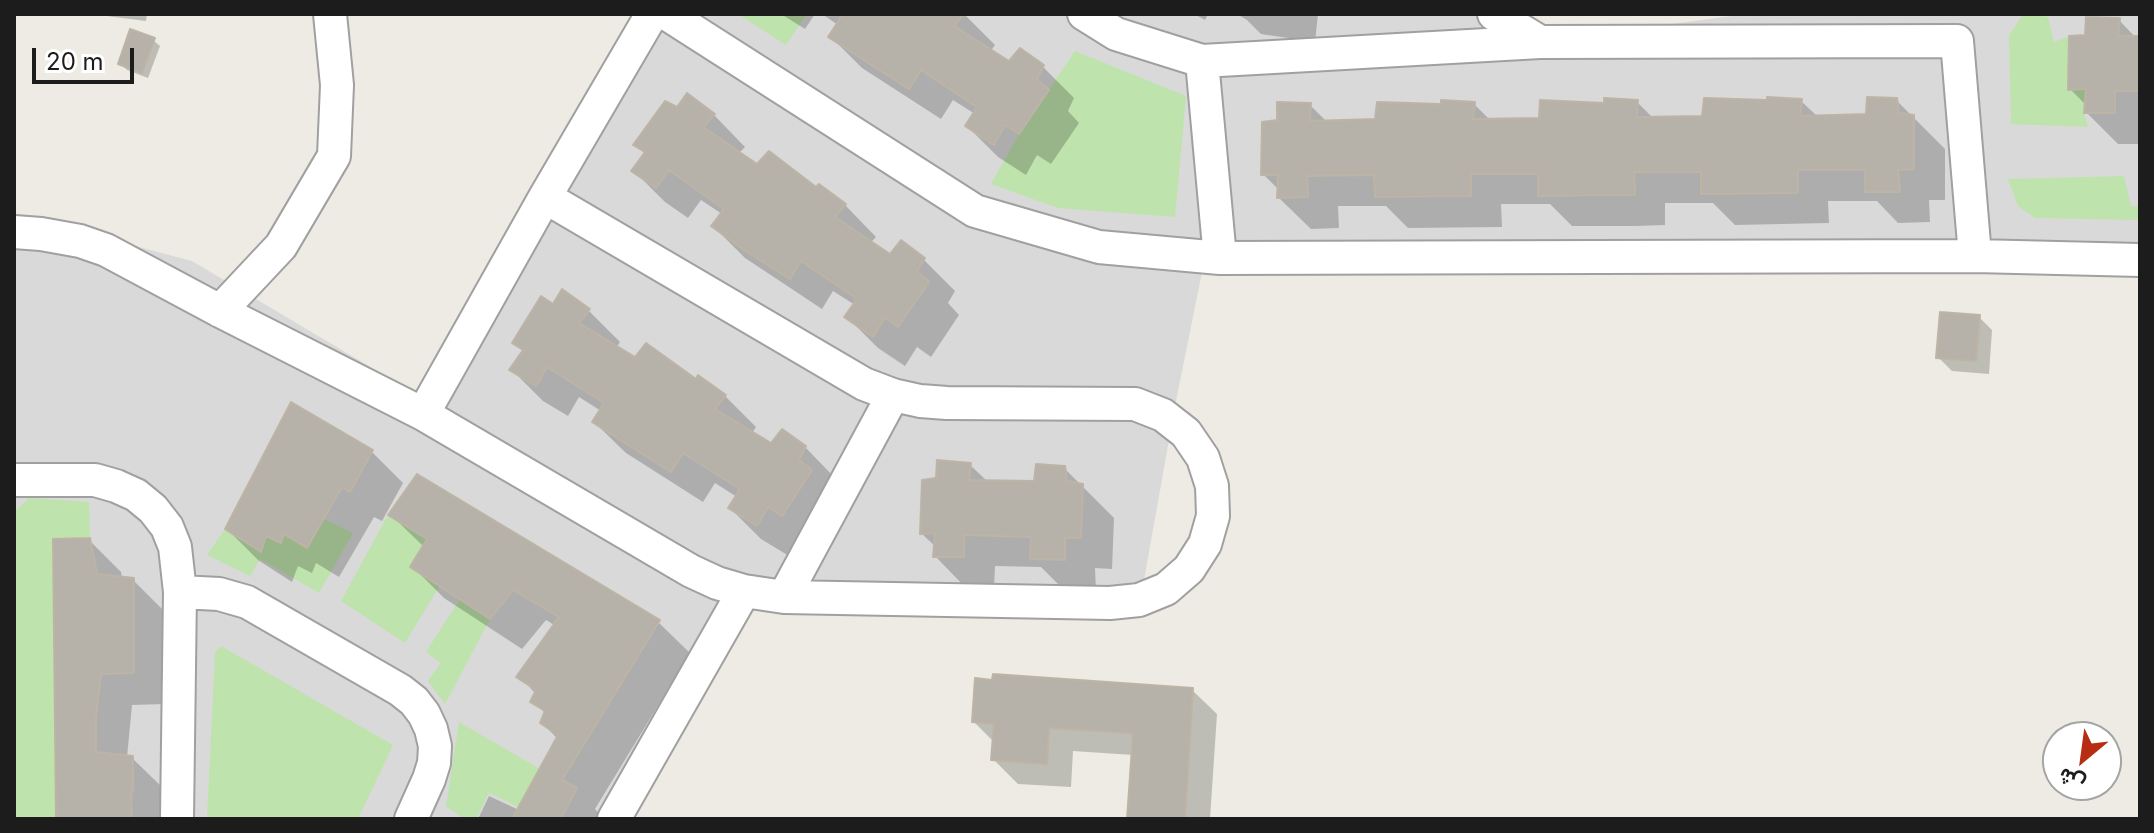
<!DOCTYPE html>
<html>
<head>
<meta charset="utf-8">
<style>
  body { margin:0 }
  #map { position:relative; width:2154px; height:833px; overflow:hidden; background:#edebe3; font-family:Inter,Vazirmatn,sans-serif }
  canvas { display:block }
  .frame { position:absolute; inset:0; border:16px solid #1c1c1c; pointer-events:none }
  .north { position:absolute; left:2042px; top:721px; width:80px; height:80px; box-sizing:border-box; background:#fff; border:2px solid #a4a4a4; border-radius:50%; rotate:209deg; font-size:22px; font-weight:700; line-height:32px; text-align:center; color:#1c1c1c }
  .north::after { content:''; display:block; margin:auto; width:28px; height:36px; background:#b72d11; clip-path:polygon(50% 0,100% 100%,50% 72%,0 100%) }
  .scale { position:absolute; left:32px; top:48px; width:102px; height:36px; box-sizing:border-box; border:4px solid #1c1c1c; border-top:0; padding-left:10px; font-size:24px; line-height:28px; white-space:nowrap; color:#1c1c1c; -webkit-text-stroke:6px #fff; paint-order:stroke }
</style>
</head>
<body>
<div id="map">
<canvas width="2154" height="833"></canvas>
<div class="frame"></div>
<div class="north">ش</div>
<div class="scale">20 m</div>
</div>
<script>
const c = document.querySelector('canvas').getContext('2d');
c.lineJoin = 'round';
function fillPath(path, color) { c.fillStyle = color; c.fill(path, 'evenodd'); }
const poly = rows => new Path2D(rows.map(r => 'M' + r).join(''));
function stroke(path, color, width, dash) { c.strokeStyle = color; c.lineWidth = width; c.lineCap = dash ? 'butt' : 'round'; c.setLineDash(dash || []); c.stroke(path); }
fillPath(poly([
  [652,14,1494,14,1540,42,1746,14,2140,14,2140,266,1205,257,1176,401,1139,608,745,591,633,819,14,819,14,214,192,261,426,400]
]), '#dad9d9');
fillPath(poly([
  [738,14,807,14,786,45],
  [2023,14,2048,17,2054,42,2069,36,2068,90,2086,89,2084,113,2088,127,2011,124,2009,36],
  [1075,51,1186,96,1175,217,1058,208,991,184,1019,134],
  [2124,176,2131,206,2140,207,2140,220,2035,218,2018,206,2008,179],
  [29,498,89,502,90,538,53,539,56,819,14,819,14,512],
  [388,515,427,539,410,567,440,585,405,643,341,601],
  [324,519,353,533,319,593,260,559,250,576,207,555,225,529,260,552,266,536,280,543,284,534,307,547],
  [460,599,490,619,445,704,428,681,441,663,426,652],
  [221,646,393,745,358,819,207,819,215,652],
  [459,722,540,769,518,807,489,793,476,819,464,819,446,806]
]), '#bee3ac');
fillPath(poly([
  [91,14,147,14,146,21],
  [781,14,815,14,805,29],
  [822,14,964,14,995,45,990,52,1010,64,1043,67,1074,98,1068,111,1079,123,1051,164,1037,155,1026,175,998,157,967,126,975,114,953,100,941,119,862,68,831,37,838,25],
  [1194,14,1208,14,1205,20],
  [1237,14,1318,14,1315,42,1261,34,1247,20],
  [2119,20,2136,38,2140,38,2140,144,2118,144,2086,112,2087,106,2070,89,2087,36],
  [153,40,160,46,148,78,127,70,120,63],
  [1896,100,1945,149,1945,200,1929,200,1930,222,1898,223,1877,201,1828,201,1829,223,1735,225,1713,203,1665,203,1665,225,1636,226,1572,226,1550,204,1501,204,1502,227,1408,228,1386,206,1338,206,1339,228,1311,229,1279,198,1279,190,1263,174,1279,122,1310,105,1327,122,1377,121,1443,106,1474,104,1491,121,1541,120,1606,105,1637,102,1654,119,1704,118,1801,101,1818,117,1868,116],
  [678,110,714,115,745,147,738,154,757,167,817,190,819,186,845,205,876,237,870,243,890,256,923,259,955,291,948,303,959,315,931,357,917,347,905,366,878,348,847,317,855,305,833,291,822,309,745,258,713,226,722,214,701,200,688,218,665,202,633,170,646,155,636,145],
  [563,292,589,311,620,342,616,348,636,360,696,382,725,396,756,427,752,433,771,445,805,447,836,479,789,556,761,539,730,508,737,497,715,483,703,502,626,453,594,422,601,411,579,397,568,416,543,401,512,370,524,352,515,343,553,307],
  [1979,317,1992,330,1989,374,1952,371,1938,357],
  [292,405,372,452,403,483,382,521,374,517,339,577,316,563,312,573,298,566,292,582,258,560,227,529],
  [970,465,988,482,1036,483,1064,468,1114,518,1112,569,1095,568,1096,591,1064,590,1041,567,995,566,994,588,966,588,935,556,936,547,922,534,938,480],
  [391,515,658,622,690,653,595,809,605,819,478,819,489,796,519,810,558,739,542,723,546,714,533,701,536,694,519,676,556,626,546,620,522,649,444,598,412,566,424,547],
  [89,540,121,572,122,578,133,580,164,611,165,704,132,705,127,757,132,758,164,789,163,819,58,819],
  [1192,690,1217,714,1210,819,1129,819,1133,755,1073,751,1071,787,1018,784,993,759,994,742,974,722]
]), '#0003');
const building = poly([
  [843,14,964,14,954,26,1009,61,1020,48,1044,65,1037,79,1049,90,1019,134,1005,125,994,145,965,126,977,107,921,70,909,89,828,37,843,14],
  [2086,17,2120,18,2118,36,2140,36,2140,91,2115,91,2115,113,2084,113,2086,89,2068,90,2069,36,2085,35,2086,17],
  [130,29,155,38,142,73,118,64,130,29],
  [687,93,715,114,703,127,757,164,769,151,816,187,819,184,846,204,835,217,890,254,901,240,925,258,917,271,929,282,898,327,885,317,873,337,844,317,857,299,801,261,790,279,744,250,711,226,724,209,669,170,656,188,631,171,645,152,633,145,665,101,677,107,687,93],
  [1767,97,1802,99,1800,116,1866,114,1867,97,1897,98,1899,113,1914,115,1914,169,1898,170,1900,192,1865,192,1865,170,1798,170,1798,193,1701,194,1701,172,1634,172,1635,195,1604,195,1538,196,1538,174,1471,174,1471,196,1375,197,1374,175,1307,176,1308,197,1277,198,1278,175,1261,175,1262,122,1277,120,1277,102,1311,103,1310,121,1375,119,1377,102,1441,104,1441,100,1475,102,1473,119,1539,118,1540,100,1604,103,1604,98,1638,100,1637,117,1702,116,1704,98,1767,100,1767,97],
  [562,289,590,309,579,323,635,357,646,343,696,379,698,375,726,395,715,409,771,443,782,429,806,446,799,460,812,470,782,516,768,507,757,526,728,508,740,489,683,453,671,472,592,422,604,403,547,367,536,386,509,370,523,350,512,343,541,296,553,304,562,289],
  [1940,312,1980,315,1976,361,1936,358,1940,312],
  [291,402,373,450,350,492,342,487,307,548,284,534,281,543,266,536,261,552,225,529,291,402],
  [937,460,971,463,969,480,1034,481,1036,464,1065,466,1067,481,1083,484,1081,538,1065,538,1065,560,1030,559,1031,537,964,535,964,557,933,557,935,533,920,534,922,480,936,478,937,460],
  [417,474,660,620,562,780,577,788,561,819,512,819,558,735,540,723,545,711,530,702,536,690,516,677,559,617,513,590,490,619,410,567,427,539,388,515,417,474],
  [90,538,97,574,134,578,134,673,101,674,96,716,96,752,133,756,133,792,131,792,132,819,56,819,53,539,90,538],
  [993,674,1193,688,1185,819,1127,819,1133,733,1049,728,1047,764,991,760,994,724,972,722,975,678,992,680,993,674]
]);
fillPath(building, '#b6b1a9');
stroke(building, '#bdb4a6', 2);
const minor = poly([
  [667,14,975,211,1099,247,1220,258,1975,256,1957,41,1540,42,1494,14],
  [1084,14,1116,34,1202,61],
  [14,232,41,234,80,241,106,250,220,311,423,414,691,571,717,583,744,591,784,597,1110,603,1139,600,1166,589,1189,569,1205,544,1213,516,1212,486,1203,458,1186,433,1163,415,1135,404,947,403,920,401,893,395,864,384,545,197],
  [1975,256,2140,260],
  [1220,258,1202,61,1540,42],
  [220,311,281,246,334,156,337,85,330,14],
  [423,414,545,197,652,14],
  [14,480,95,480,116,486,136,495,153,509,167,527,175,547,180,592,177,819],
  [180,592,219,594,247,602,400,690,414,701,424,714,431,729,435,746,434,763,429,779,411,819],
  [784,597,893,395],
  [614,819,744,591]
]);
stroke(minor, '#a0a0a0', 36);
stroke(minor, '#fff', 32);
</script>
</body>
</html>
